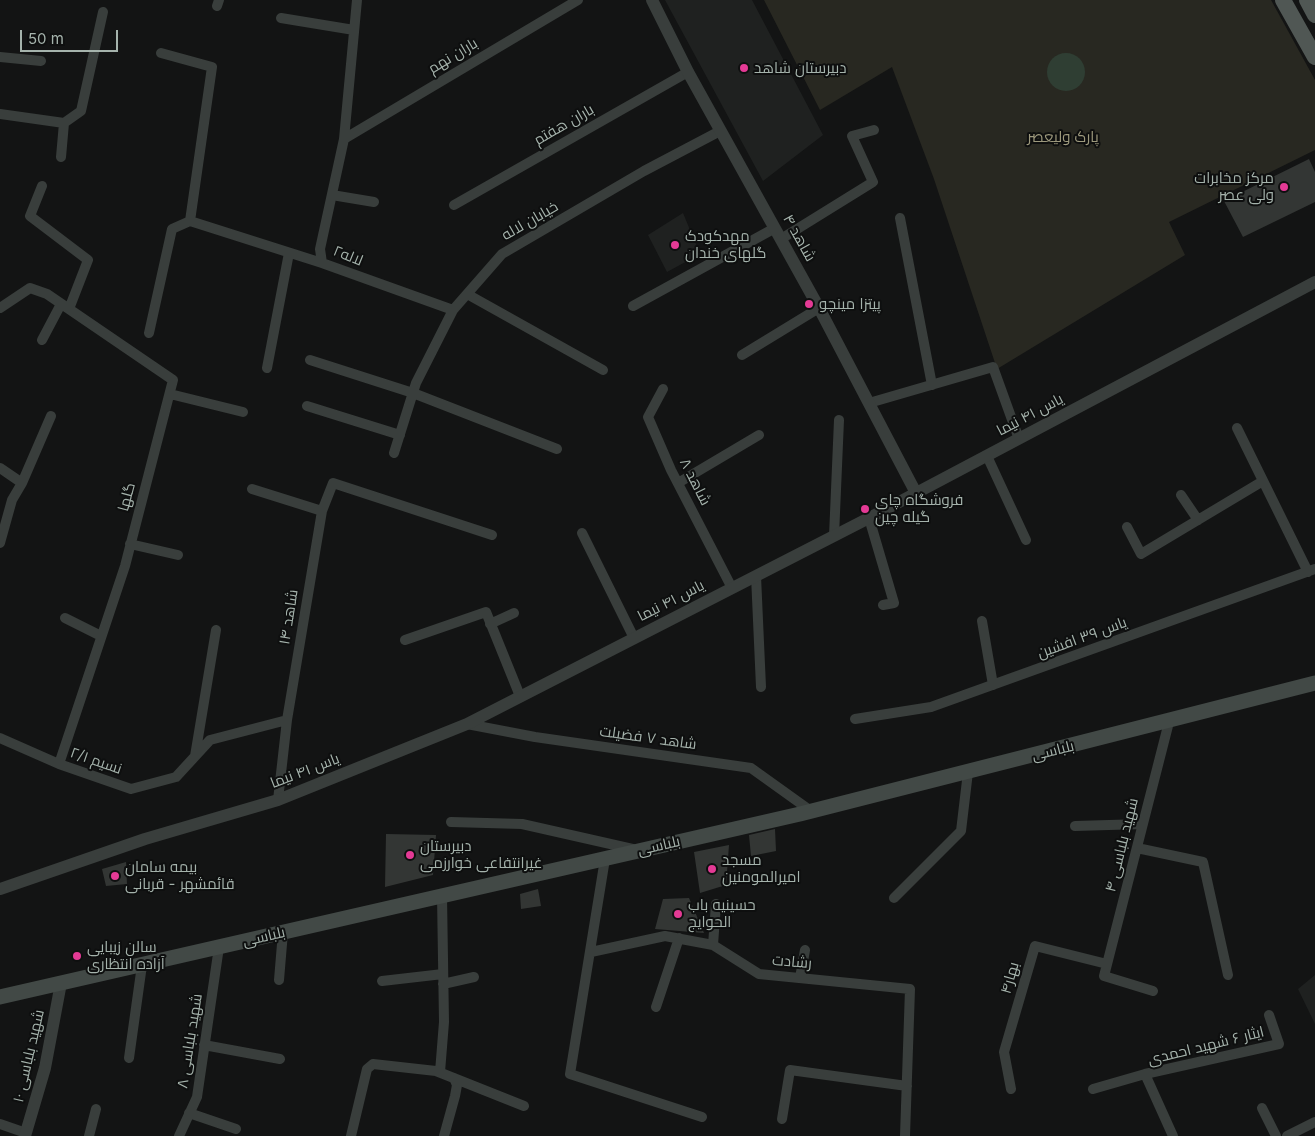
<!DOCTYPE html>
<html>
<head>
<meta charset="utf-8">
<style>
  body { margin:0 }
  #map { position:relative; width:1315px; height:1136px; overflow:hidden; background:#131414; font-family:Inter,sans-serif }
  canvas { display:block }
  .scale { position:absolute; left:20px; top:30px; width:98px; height:22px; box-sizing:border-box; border:2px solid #a5b3ac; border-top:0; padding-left:6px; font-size:15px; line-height:18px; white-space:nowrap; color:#a5b3ac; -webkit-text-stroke:4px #0e0f0f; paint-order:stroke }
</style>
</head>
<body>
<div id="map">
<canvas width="1315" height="1136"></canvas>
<div class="scale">50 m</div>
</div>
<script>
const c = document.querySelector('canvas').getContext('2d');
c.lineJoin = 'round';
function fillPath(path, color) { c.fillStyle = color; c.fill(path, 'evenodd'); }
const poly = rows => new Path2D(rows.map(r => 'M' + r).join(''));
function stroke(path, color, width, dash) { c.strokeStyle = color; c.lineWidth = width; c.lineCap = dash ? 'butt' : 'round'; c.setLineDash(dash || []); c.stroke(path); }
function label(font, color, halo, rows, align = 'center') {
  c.font = font + ' Inter,Cairo,sans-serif'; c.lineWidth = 4; c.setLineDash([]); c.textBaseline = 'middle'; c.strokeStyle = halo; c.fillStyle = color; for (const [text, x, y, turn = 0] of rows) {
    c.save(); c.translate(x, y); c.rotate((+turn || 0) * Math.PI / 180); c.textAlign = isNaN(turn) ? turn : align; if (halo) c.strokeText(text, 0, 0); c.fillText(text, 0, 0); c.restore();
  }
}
fillPath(poly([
  [665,0,752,0,823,135,763,181],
  [683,213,700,254,667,272,648,235],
  [1315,975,1315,1024,1298,989]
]), '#1f2120');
fillPath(poly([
  [764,0,1271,0,1315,80,1315,150,1169,222,1185,255,997,369,934,179,892,67,820,110]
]), '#282821');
fillPath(poly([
  '1047 72a19 19 0 1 1 38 0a19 19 0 1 1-38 0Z'
]), '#2f3e33');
fillPath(poly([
  [1309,159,1315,172,1315,202,1243,237,1224,201],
  [775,829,776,851,751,856,749,835],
  [386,834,436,835,433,875,385,887],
  [729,845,726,885,700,893,694,852],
  [126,862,127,884,106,886,102,869],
  [538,889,541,906,521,909,520,894],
  [689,898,704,933,655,929,663,899]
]), '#333634');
stroke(poly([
  [357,0,344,139,320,249,322,263,453,310],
  [217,6,219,0],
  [281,18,354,30],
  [161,53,212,67,190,221,322,263],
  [0,57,41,61],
  [0,114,64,123,81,111,103,12],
  [344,139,578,0],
  [61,157,64,123],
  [42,186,30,216,88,260,69,309],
  [332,195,374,202],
  [454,205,688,72],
  [900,218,932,385],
  [781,239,873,182,852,136,874,130],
  [467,294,603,370],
  [633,306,775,228],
  [0,308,30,288,47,294,173,380,125,566,59,764],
  [149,333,172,229,190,221],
  [42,340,61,304],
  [742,355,819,308],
  [310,360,413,393,557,449],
  [267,368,289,253],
  [663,389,648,417,671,470,732,588],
  [170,394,243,412],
  [869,403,993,367,1019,439],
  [307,406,400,435],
  [1237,428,1308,572],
  [394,453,416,383,453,310,502,254,644,171,720,131],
  [987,456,1026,540],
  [0,468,22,483],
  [678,483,759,435],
  [252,489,322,511,287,720,278,800],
  [1181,495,1198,520],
  [322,511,333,483,492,535],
  [869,518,894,603,883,605],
  [1127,527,1141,554,1263,481],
  [582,533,634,638],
  [834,536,839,420],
  [0,543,12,500,22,483,51,416],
  [130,544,178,555],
  [756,576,761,687],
  [65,618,101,636],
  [982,621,993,685],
  [490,624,514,613],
  [405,640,486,612,520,696],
  [855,719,931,707,1315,569],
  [467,724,535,737,751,768,811,811],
  [0,738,59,764,131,789,176,777,210,740,287,720],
  [195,756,216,630],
  [451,822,522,824,637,850],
  [1075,826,1143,824],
  [1137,848,1203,862,1228,975],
  [605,859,570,1074,702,1117],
  [894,898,961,831,968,772],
  [713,945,716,904],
  [591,952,665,936,713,945,759,974,910,989,905,1136],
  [800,978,805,950],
  [279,980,283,932],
  [382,981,443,974],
  [443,984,474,977],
  [1153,991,1104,976,1169,722],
  [656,1007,679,938],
  [204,1045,280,1059],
  [129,1058,142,965],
  [440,1072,444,1022,442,896],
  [1011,1089,1004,1052,1035,946,1107,964],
  [1093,1089,1145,1074],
  [1262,1108,1276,1136],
  [189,1113,236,1129],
  [782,1119,790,1070,907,1086],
  [0,1124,26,1133],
  [89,1136,96,1109],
  [179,1136,197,1097,219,947],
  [351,1136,367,1069,373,1064,436,1071,524,1106],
  [444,1136,455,1096,457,1085,454,1078],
  [1173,1136,1145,1074,1279,1044,1269,1015],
  [1287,1136,1315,1122]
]), '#393e3c', 10);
stroke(poly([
  [652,0,688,72,819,308,916,493],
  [0,889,145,839,278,800,467,724,869,518,1315,282],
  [25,1136,45,1068,61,983]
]), '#393e3c', 12);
stroke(poly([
  [0,997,800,814,1315,683]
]), '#424946', 15);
stroke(poly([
  [1283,0,1315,57],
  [1307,0,1315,15]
]), '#505754', 16);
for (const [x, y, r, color] of [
  [744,68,5,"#e43a95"],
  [1284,187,5,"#e43a95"],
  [675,245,5,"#e43a95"],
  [809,304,5,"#e43a95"],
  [865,509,5,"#e43a95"],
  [410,855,5,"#e43a95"],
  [712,869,5,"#e43a95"],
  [115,876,5,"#e43a95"],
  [678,914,5,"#e43a95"],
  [77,956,5,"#e43a95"]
]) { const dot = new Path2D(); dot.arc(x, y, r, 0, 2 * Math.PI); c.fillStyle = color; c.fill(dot); stroke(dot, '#0e0f0f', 2); }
label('15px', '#a5b3ac', '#0e0f0f', [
  ["باران نهم",453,56,-31],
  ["باران هفتم",564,125,-30],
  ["خیابان لاله",530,221,-30],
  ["شاهد ۴",799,238,61],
  ["لاله۲",348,256,22],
  ["یاس ۴۱ نیما",1030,415,-28],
  ["شاهد ۸",695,482,63],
  ["گلها",127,497,-75],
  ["یاس ۴۱ نیما",671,601,-27],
  ["شاهد ۱۴",289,617,-81],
  ["یاس ۳۹ افشین",1082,638,-20],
  ["شاهد ۷ فضیلت",648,738,8],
  ["بلباسی",1053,751,-14],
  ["نسیم ۲/۱",96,761,19],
  ["یاس ۴۱ نیما",305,771,-21],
  ["شهید بلباسی ۴",1122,845,-76],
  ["بلباسی",659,846,-13],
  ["بلباسی",264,937,-13],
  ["رشادت",792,962,5],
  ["بهار۴",1010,978,-74],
  ["شهید بلباسی ۸",190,1041,-81],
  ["ایثار ۶ شهید احمدی",1206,1046,-14],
  ["شهید بلباسی ١٠",29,1056,-77]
]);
label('15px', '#a5b3ac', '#0e0f0f', [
  ["دبیرستان شاهد",754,68],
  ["مرکز مخابرات",1274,178,"right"],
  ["ولی عصر",1274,195,"right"],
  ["مهدکودک",685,236],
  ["گلهای خندان",685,253],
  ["پیتزا مینچو",819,304],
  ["فروشگاه چای",875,500],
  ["گیله‌ چین",875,517],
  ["دبیرستان",420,846],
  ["غیرانتفاعی خوارزمی",420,863],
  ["مسجد",722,860],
  ["امیرالمومنین",722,877],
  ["بیمه سامان",125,867],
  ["قائمشهر - قربانی",125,884],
  ["حسینیه باب",688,905],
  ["الحوایج",688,922],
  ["سالن زیبایی",87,947],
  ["آزاده انتظاری",87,964]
], 'left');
label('15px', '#9d997d', '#0e0f0f', [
  ["پارک ولیعصر",1063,137]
]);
</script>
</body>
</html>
